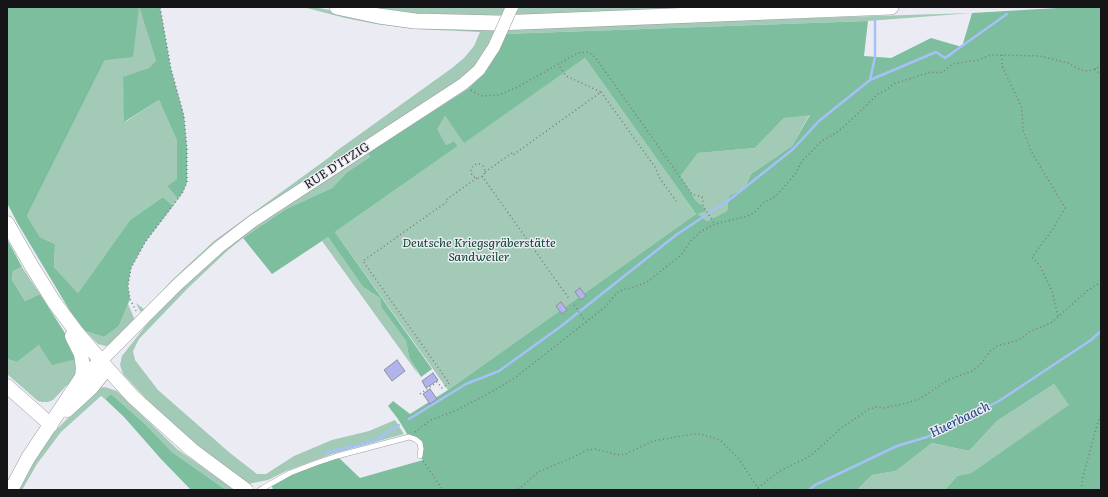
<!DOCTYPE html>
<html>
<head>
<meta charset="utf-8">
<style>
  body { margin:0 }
  #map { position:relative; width:1108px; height:497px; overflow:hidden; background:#ebecf3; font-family:Literata,serif }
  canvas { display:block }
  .frame { position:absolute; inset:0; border:8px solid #151518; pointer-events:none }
</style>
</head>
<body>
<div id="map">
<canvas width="1108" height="497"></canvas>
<div class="frame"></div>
</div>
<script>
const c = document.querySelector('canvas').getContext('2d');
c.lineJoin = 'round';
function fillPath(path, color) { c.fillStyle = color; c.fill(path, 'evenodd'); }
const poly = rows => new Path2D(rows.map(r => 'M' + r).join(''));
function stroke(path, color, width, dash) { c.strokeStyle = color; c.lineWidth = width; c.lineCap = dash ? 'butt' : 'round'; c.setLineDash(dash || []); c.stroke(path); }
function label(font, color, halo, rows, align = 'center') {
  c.font = font + ' Literata,serif'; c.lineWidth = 3; c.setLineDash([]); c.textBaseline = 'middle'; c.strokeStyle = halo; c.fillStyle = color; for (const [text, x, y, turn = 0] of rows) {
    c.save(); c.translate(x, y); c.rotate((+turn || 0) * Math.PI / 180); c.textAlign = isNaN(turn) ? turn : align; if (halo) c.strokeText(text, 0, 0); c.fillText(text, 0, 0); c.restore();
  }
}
fillPath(poly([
  [139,7,156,61,150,68,123,78,125,122,159,100,177,141,177,179,167,186,178,199,173,206,163,197,130,220,78,293,54,267,55,244,40,237,27,216,105,60],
  [303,7,313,7,414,25,487,28,972,13,868,21,504,34,496,55,485,73,468,89,368,153,370,157,347,172,332,188,286,209,243,238,227,251,188,288,139,339,133,351,135,360,158,390,230,453,257,474,266,474,294,456,332,440,369,431,395,420,404,434,332,454,286,471,268,480,248,484,226,468,161,415,123,374,120,365,122,356,175,288,148,314,140,311,136,303,145,310,172,280,214,241,331,156,335,152,452,68,464,58,474,46,480,32,414,29,376,24,345,18],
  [363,7,794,7,539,16,424,15],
  [585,58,696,214,705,211,703,206,696,201,692,194,679,176,698,153,755,148,784,118,810,114,792,146,751,174,745,187,729,196,727,211,707,221,696,214,448,390,335,232,458,146,454,141,446,145,436,129,445,116,464,142],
  [328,237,363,287,380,298,381,307,406,341,409,357,414,365,418,374,322,241],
  [22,267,40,294,25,301,12,280,13,271],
  [128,304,137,325,112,345,105,346,98,344,85,331,104,337,119,326],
  [39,345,76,359,79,369,71,387,67,385,53,400,48,402,42,402,38,401,7,374,7,359,17,362],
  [1054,384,1070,405,971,473,957,476,945,490,858,490,859,488,872,475,896,471,932,443,969,451,997,421],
  [105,387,117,391,177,449,234,490,226,490,172,452,145,424,111,394,105,399,101,396,61,432,37,464,22,490,16,490,30,464,54,432,98,388]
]), '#a3cab6');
fillPath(poly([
  [7,7,160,7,171,69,184,116,187,149,187,182,183,192,178,199,167,186,177,179,177,141,159,100,124,122,123,77,149,68,156,61,139,7,133,57,105,60,27,216,40,237,55,244,54,267,78,293,130,220,163,197,173,206,146,241,131,268,128,286,130,299,119,326,104,337,85,331,70,311,18,224,7,203],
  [1075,7,1101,7,1101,490,945,490,957,476,971,473,1069,405,1054,384,997,421,969,451,932,443,896,471,872,475,859,488,858,490,273,490,271,483,337,456,360,478,423,460,420,456,420,443,409,437,398,419,388,406,393,401,410,414,448,390,696,214,585,58,464,143,445,116,437,129,446,145,454,141,458,146,335,232,432,369,421,377,409,357,406,341,381,307,380,298,363,287,328,237,272,274,243,238,286,209,332,188,347,172,370,157,368,153,468,89,485,73,496,55,504,34,868,21,864,56,891,58,931,38,962,47,972,13],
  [810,115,792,146,751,174,745,187,729,196,727,211,707,221,697,214,706,211,703,206,696,201,692,194,680,176,698,153,755,148,784,118],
  [7,239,22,267,13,271,12,280,25,301,40,294,75,349,76,359,52,365,39,345,17,362,7,359],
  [111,394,145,424,172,452,226,490,191,490,161,459,124,417,105,399]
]), '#7cbe9e');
stroke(poly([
  [870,80,936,52,945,58,1007,14],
  [709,213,729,200,792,150,819,121,870,80,875,57,875,20],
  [409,419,466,384,499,371,560,327,676,235,706,215],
  [325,453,375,441,399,425],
  [809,490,815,485,897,446,927,437,999,401,1091,340,1101,331]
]), '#a5c1f7', 2.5);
const building = poly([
  [580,288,586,296,581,300,575,292,580,288],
  [561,302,567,310,562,314,556,306,561,302],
  [397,360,405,371,392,381,384,370,397,360],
  [433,373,438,380,426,388,422,381,433,373],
  [430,389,437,399,430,404,423,394,430,389]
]);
fillPath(building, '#b1b3ed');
stroke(building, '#909098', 1);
const service = poly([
  [260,490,263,488,290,473,316,463,337,456,409,437,415,439,420,443,421,449,420,456]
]);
const tertiary = poly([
  [101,361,178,284,219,247,253,221,463,84,479,70,494,47]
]);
const secondary = poly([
  [7,223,31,265,54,302,75,330,107,368,133,397,192,450,246,490],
  [72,336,81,354,83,368,82,377],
  [7,386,51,425],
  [67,410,92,387,107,368],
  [11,490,28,458,82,377,101,361]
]);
const primary = poly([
  [337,7,379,16,415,21,498,23,891,7]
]);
stroke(service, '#9b9ca3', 6);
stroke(tertiary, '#9b9ca3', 13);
stroke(secondary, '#9b9ca3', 15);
stroke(primary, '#9b9ca3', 16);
stroke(poly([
  [1002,55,1002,66,1022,108,1023,130,1031,151,1065,208,1053,229,1032,257,1040,266,1052,291,1058,316],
  [1095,69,1101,75],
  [471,90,481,96,498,95,516,88,578,53,588,52,595,57,692,194,702,197,703,202,703,206,715,224],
  [601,92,655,167,659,177,676,201],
  '471 171a7 7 0 1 1 14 0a7 7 0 1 1-14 0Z',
  [485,172,512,153,513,155,601,92,566,76,558,64],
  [482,176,570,300],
  [574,305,586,322],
  [136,311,130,299,128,286,131,268,146,241,183,192,187,182,187,149,184,116,171,69,160,7],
  [420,394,437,382,442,388,449,383,363,261,448,201,447,199,477,178],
  [415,432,431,420,453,412,495,390,516,377,605,307,615,295,619,291,626,289,634,287,647,282,680,256,691,241,700,232,715,224,748,216,755,212,763,203,776,196,796,173,802,161,822,141,836,133,847,124,879,93,886,90,893,84,931,72,939,73,944,71,953,64,978,60,991,55,1040,56,1068,63,1081,70,1088,71,1095,69,1101,66],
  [423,461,443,490],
  [758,488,778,472,810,456,825,443,840,429,869,409,876,407,884,408,907,403,921,398,948,380,972,371,980,365,990,351,997,346,1015,341,1022,338,1029,332,1051,323,1087,291,1101,282],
  [514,490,523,486,538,472,574,457,587,450,595,449,619,455,626,454,653,441,693,434,700,434,720,440,739,459,759,490],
  [1081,490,1083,476,1098,422,1101,414]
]), '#7b7b80', 1.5, [1, 3]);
stroke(service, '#fff', 5);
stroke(tertiary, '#fff', 12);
stroke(secondary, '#fff', 14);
stroke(primary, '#fff', 15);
const tertiaryBridge = poly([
  [494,47,512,7]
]);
stroke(tertiaryBridge, '#9b9ca3', 13, []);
stroke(tertiaryBridge, '#fff', 12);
label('12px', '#151518', '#ebecf3', [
  ["RUE D'ITZIG",337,166,-33]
]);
label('italic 12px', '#0c442f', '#ebecf3', [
  ["Deutsche Kriegsgräberstätte",479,243],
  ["Sandweiler",479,257]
]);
label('italic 13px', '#234180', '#ebecf3', [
  ["Huerbaach",960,420,-26]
]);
</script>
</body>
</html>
